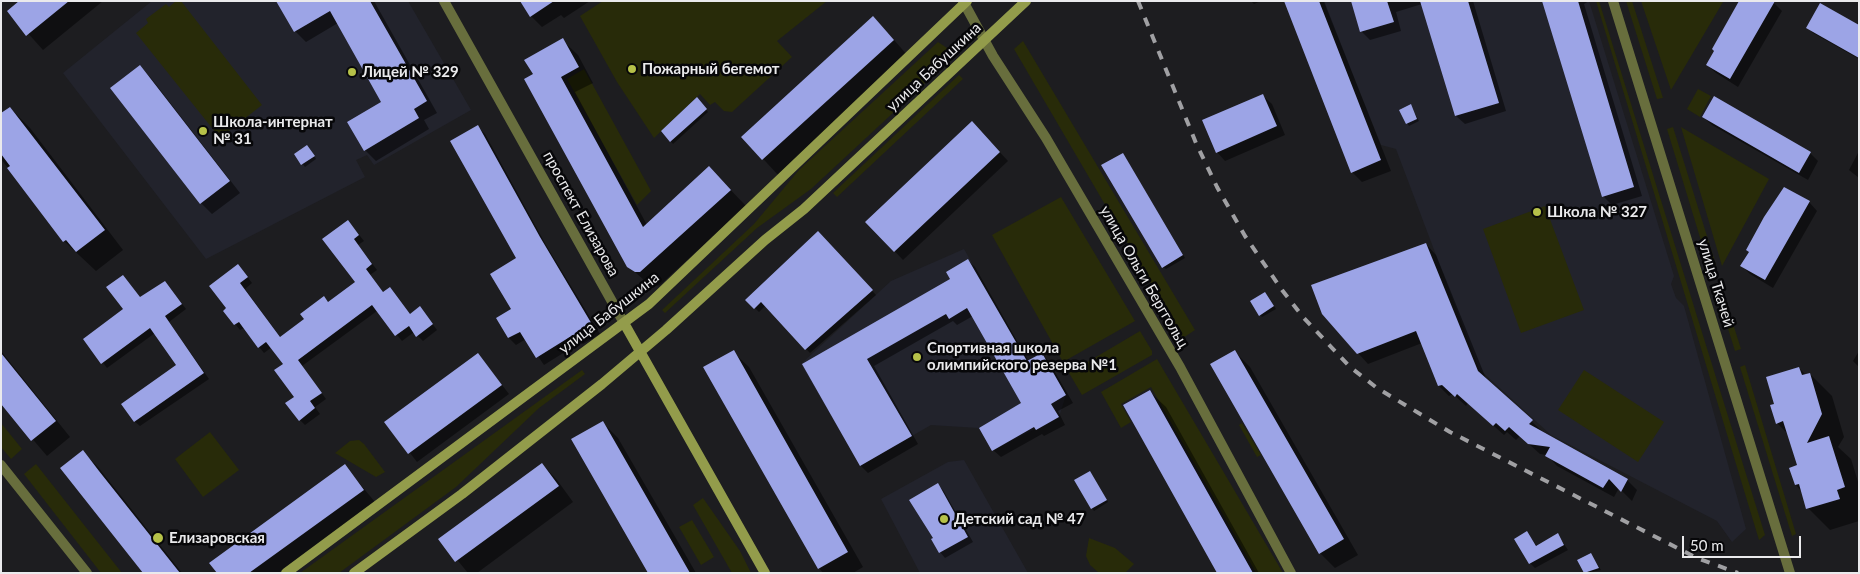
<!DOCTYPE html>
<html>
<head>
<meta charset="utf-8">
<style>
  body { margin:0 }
  #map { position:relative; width:1860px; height:574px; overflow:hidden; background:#1d1d20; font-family:Lato,sans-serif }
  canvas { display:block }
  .frame { position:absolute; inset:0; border:2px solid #eaeaec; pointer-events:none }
  .scale { position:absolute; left:1682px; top:536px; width:119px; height:22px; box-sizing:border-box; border:2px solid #eaeaec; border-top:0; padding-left:6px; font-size:15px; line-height:18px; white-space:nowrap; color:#eaeaec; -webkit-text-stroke:4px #070709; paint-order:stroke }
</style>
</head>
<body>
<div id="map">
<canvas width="1860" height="574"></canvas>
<div class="frame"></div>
<div class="scale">50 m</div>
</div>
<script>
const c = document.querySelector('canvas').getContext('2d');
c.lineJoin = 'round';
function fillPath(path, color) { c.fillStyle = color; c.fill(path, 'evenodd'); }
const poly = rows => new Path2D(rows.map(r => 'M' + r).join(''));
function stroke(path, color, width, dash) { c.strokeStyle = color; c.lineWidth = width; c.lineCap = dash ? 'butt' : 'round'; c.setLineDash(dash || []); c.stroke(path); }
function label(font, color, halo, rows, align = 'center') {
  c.font = font + ' Lato,sans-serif'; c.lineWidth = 5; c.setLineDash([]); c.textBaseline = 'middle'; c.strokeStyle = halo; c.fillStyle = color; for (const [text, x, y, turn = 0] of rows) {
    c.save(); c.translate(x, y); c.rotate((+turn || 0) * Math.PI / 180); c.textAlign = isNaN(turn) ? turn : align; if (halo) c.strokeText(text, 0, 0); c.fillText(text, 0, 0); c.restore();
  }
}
fillPath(poly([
  [152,1,408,1,471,110,374,165,367,155,356,160,365,177,206,259,63,73],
  [1323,1,1589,1,1674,276,1671,284,1676,298,1684,306,1746,529,1732,542,1717,521,1551,435,1479,369,1396,149,1381,145],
  [964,249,1027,361,1042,353,1066,395,1059,417,992,451,979,428,931,425,860,466,801,364,891,281],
  [964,460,1028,573,920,573,881,499,948,462]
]), '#22232c');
fillPath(poly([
  [176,1,181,1,262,105,220,138,136,33,148,23,146,19,166,4,169,7],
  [603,1,827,1,777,41,792,57,732,112,724,111,715,102,710,105,700,94,654,138,617,82,580,16],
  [1596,1,1599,1,1765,535,1759,540],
  [1626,1,1632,1,1663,98,1657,99],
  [1641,1,1723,2,1671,90],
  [1023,41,1195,330,1183,338,1014,49],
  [938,42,950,50,950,60,811,189,757,228,665,313,662,310,754,224,799,170],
  [584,69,651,191,637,205,567,79],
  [959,75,963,79,837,197,833,193],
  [1698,89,1711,96,1700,117,1687,109],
  [1673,127,1716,265,1709,267,1667,129],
  [1681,127,1769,179,1722,266],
  [1061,197,1135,321,1063,362,992,235],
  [1545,206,1584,310,1521,333,1483,229],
  [1721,286,1741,349,1735,351,1715,287],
  [1140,331,1152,351,1152,355,1082,395,1069,373],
  [1157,359,1283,573,1256,573,1151,387,1121,404,1131,422,1121,428,1101,392],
  [1745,365,1796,534,1792,536,1740,367],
  [582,370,585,374,539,408,456,487,339,573,300,573],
  [1584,370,1664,422,1638,462,1558,410],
  [1,423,22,449,11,459,1,447],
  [1242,423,1261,455,1257,457,1239,425],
  [210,432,239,470,203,497,175,459],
  [359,440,364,444,385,472,376,477,335,453,350,441],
  [36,464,122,573,101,573,24,474],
  [703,498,740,551,751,573,732,573,693,505],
  [692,520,714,557,701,565,679,527],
  [1089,538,1115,548,1134,564,1125,573,1099,573,1090,565,1086,556]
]), '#282b09');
fillPath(poly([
  [21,1,103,1,43,50,8,11],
  [282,1,374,1,437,113,424,120,429,129,376,161,365,150,348,123,382,102,338,23,306,42,295,31,279,3],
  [521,1,590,1,564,18,561,15,542,27,531,16],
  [1251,1,1261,1,1254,4],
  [1285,1,1324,1,1391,171,1362,182,1352,172],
  [1352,1,1473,1,1506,111,1465,124,1456,116,1422,4,1396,12,1401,31,1370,40,1362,32],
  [1544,1,1589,1,1584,4,1642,196,1612,205,1603,196],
  [1774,3,1782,11,1738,87,1716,73,1707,65,1715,51],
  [1807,27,1859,27,1859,59,1813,33],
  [888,33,908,56,778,175,743,137],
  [562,40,578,55,593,83,575,92,647,225,724,183,746,206,660,285,652,287,628,266,534,75],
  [140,67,151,78,240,193,212,214,201,203],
  [1263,96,1272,104,1285,135,1225,161,1217,152],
  [697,99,708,112,673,144,663,131],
  [1411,106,1419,121,1409,126,1407,123],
  [10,108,30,128,123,250,96,271,64,241,1,159,1,115],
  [1703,117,1810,153,1818,161,1808,180,1712,125],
  [478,127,485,134,546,245,600,334,583,344,581,342,544,365,526,339,516,345,509,338,498,318,513,309,517,259],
  [980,131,1008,161,903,260,867,222],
  [310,149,316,159,305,167,295,154],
  [1859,151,1859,178,1849,170],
  [1125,157,1185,258,1166,269,1163,267],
  [1809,202,1817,211,1773,288,1750,274,1742,266],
  [348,221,364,241,358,245,377,270,370,275,384,293,410,315,425,314,437,330,423,341,414,332,402,341,377,311,302,366,326,399,315,407,320,414,305,425,300,420,296,397,285,364,272,347,264,353,244,328,240,330,225,311,243,271,252,283,245,289,281,338,306,320,324,298,329,303,356,282],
  [818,233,876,295,810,353,765,306,759,312,747,300],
  [1426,244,1436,255,1487,381,1542,431,1627,480,1637,490,1632,501,1619,488,1614,497,1557,466,1547,455,1540,454,1520,436,1516,440,1507,432,1504,435,1468,403,1466,406,1453,394,1449,396,1439,386,1422,343,1368,364,1358,353],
  [968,260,975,267,1029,362,1042,354,1049,362,1073,403,1058,411,1065,425,1044,436,1042,434,1001,457,993,450,1023,404,973,316,957,325,953,321,874,366,918,444,868,473,861,466,803,365,951,279],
  [170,288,186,309,169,322,209,379,140,426,134,421,178,366,155,333,107,368,85,339,140,298],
  [1267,296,1276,309,1262,317,1260,315],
  [1,351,70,437,47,456,1,402],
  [1859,351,1859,367,1853,361],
  [733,352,749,367,863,567,853,573,823,573,819,568],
  [1235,352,1250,367,1358,555,1335,568,1320,553],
  [478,354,509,394,417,462,386,422],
  [1799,368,1806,375,1810,374,1832,396,1844,437,1838,447,1851,459,1859,485,1859,521,1830,530,1808,508,1802,492,1796,485,1798,466,1789,435,1777,423,1776,404],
  [1150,392,1166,407,1259,573,1218,573],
  [603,423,618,438,696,573,650,573],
  [83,452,98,467,182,573,145,573],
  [542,464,557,480,573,502,477,573,468,573,440,539],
  [345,466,375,502,278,573,218,573],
  [1092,475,1108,502,1094,511,1092,508],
  [938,485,943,490,973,542,945,558,940,552],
  [1527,533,1537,546,1558,535,1568,550,1535,568,1530,563],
  [1591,555,1601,570,1586,573,1579,561]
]), '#0007');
fillPath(poly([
  [19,1,69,1,26,36,7,11],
  [276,1,370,1,427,101,414,109,419,118,364,151,347,122,381,102,330,11,294,32],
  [520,1,554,1,530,17],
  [1284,1,1319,1,1381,160,1351,173],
  [1351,1,1387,1,1394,22,1360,32],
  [1420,1,1468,1,1499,103,1455,116],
  [1542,1,1578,1,1634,187,1602,197],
  [1739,1,1775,1,1730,79,1706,65,1714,51,1712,49],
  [1820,3,1859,25,1859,58,1806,28],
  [873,16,894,40,762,160,741,137],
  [563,38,579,67,561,77,643,227,709,166,731,190,640,272,635,272,627,267,524,79,533,74,524,60],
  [140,65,230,181,200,204,110,88],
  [1263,94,1277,126,1216,153,1202,120],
  [1714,96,1811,152,1799,173,1702,117],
  [697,97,707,109,670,142,661,131],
  [1411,104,1417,119,1406,124,1399,110],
  [10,107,105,230,76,252,66,240,63,242,7,168,10,166,1,154,1,113],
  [972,121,1000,152,894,252,865,222],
  [478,125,540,237,593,326,574,337,573,335,536,358,520,332,508,338,496,318,511,309,490,274,516,258,450,141],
  [307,145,315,156,301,165,294,154],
  [1123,153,1183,255,1162,268,1101,165],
  [1784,187,1810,201,1765,280,1740,266,1749,252,1746,250,1764,217],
  [348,220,359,235,354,239,372,264,366,269,383,292,390,287,410,314,420,306,433,324,416,337,409,326,395,336,372,305,298,360,322,393,310,401,315,408,299,421,285,403,294,397,274,370,283,364,266,342,258,348,239,322,234,325,223,311,226,308,209,286,238,264,248,277,240,283,280,337,304,319,300,314,324,296,328,302,355,282,322,239],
  [818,231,873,290,805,350,761,302,754,309,745,300],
  [1426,243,1478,371,1533,420,1529,424,1628,479,1621,492,1609,479,1603,488,1545,456,1550,447,1528,444,1509,427,1505,431,1496,423,1493,426,1457,394,1455,397,1442,385,1438,386,1416,331,1357,354,1322,314,1311,285],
  [968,259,1027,361,1042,353,1066,395,1051,404,1059,417,1036,430,1034,427,992,451,979,428,1021,403,967,308,949,319,946,314,867,359,912,436,860,466,802,364,950,279,946,272],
  [123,275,140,297,165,281,182,304,165,316,204,373,134,422,121,404,176,365,150,328,101,364,83,339,123,309,106,287],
  [1265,292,1274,306,1259,316,1250,301],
  [734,350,848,552,818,569,703,367],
  [1235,350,1344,539,1319,554,1210,364],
  [1,353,56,421,31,441,1,404],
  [478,353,502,385,408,454,384,422],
  [1799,367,1802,375,1810,373,1822,414,1807,443,1829,436,1845,487,1837,490,1840,499,1806,509,1799,484,1795,485,1789,468,1797,465,1783,421,1776,424,1770,405,1774,404,1766,377],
  [1150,390,1253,573,1217,573,1136,428,1123,405],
  [603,421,638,482,690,573,648,573,571,439],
  [83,450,99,471,180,573,143,573,60,468],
  [542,463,559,486,455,562,438,539],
  [345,464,364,490,249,573,217,573,209,563],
  [1090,471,1107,500,1091,509,1074,480],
  [938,483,968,537,939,553,931,539,933,538,909,500],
  [1527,531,1536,546,1558,533,1564,545,1529,564,1514,539],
  [1591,553,1599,568,1584,573,1577,560]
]), '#9ca4e6');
stroke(poly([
  [444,1,624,323],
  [963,1,993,56,1046,138,1180,367,1291,573],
  [1613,1,1790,573],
  [1,465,87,573]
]), '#686e3d', 10);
stroke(poly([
  [624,323,765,573],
  [286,573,649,304,967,1],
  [354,573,462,494,602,384,666,330,765,240,804,209,1026,1]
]), '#939c4b', 10);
stroke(poly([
  [1138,1,1196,143,1217,187,1245,236,1282,290,1303,317,1350,367,1377,388,1450,432,1697,558,1738,573]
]), '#a0a0a3', 4, [9, 9]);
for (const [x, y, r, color] of [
  [632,69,5,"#b6c149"],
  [352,72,5,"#b6c149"],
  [203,131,5,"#b6c149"],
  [1537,212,5,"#b6c149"],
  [917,357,5,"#b6c149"],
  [944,519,5,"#b6c149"],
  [158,538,6,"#b6c149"]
]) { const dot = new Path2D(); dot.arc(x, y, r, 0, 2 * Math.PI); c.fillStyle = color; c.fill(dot); stroke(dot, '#070709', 2); }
label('15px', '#eaeaec', '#070709', [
  ["улица Бабушкина",934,67,-43],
  ["проспект Елизарова",581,214,61],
  ["улица Ольги Берггольц",1144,277,60],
  ["улица Ткачей",1716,283,73],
  ["улица Бабушкина",609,313,-38]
]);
label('bold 15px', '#eaeaec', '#070709', [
  ["Пожарный бегемот",642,69],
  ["Лицей № 329",362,72],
  ["Школа-интернат",213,122],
  ["№ 31",213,139],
  ["Школа № 327",1547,212],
  ["Спортивная школа",927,348],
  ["олимпийского резерва №1",927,365],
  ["Детский сад № 47",954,519],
  ["Елизаровская",169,538]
], 'left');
</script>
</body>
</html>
